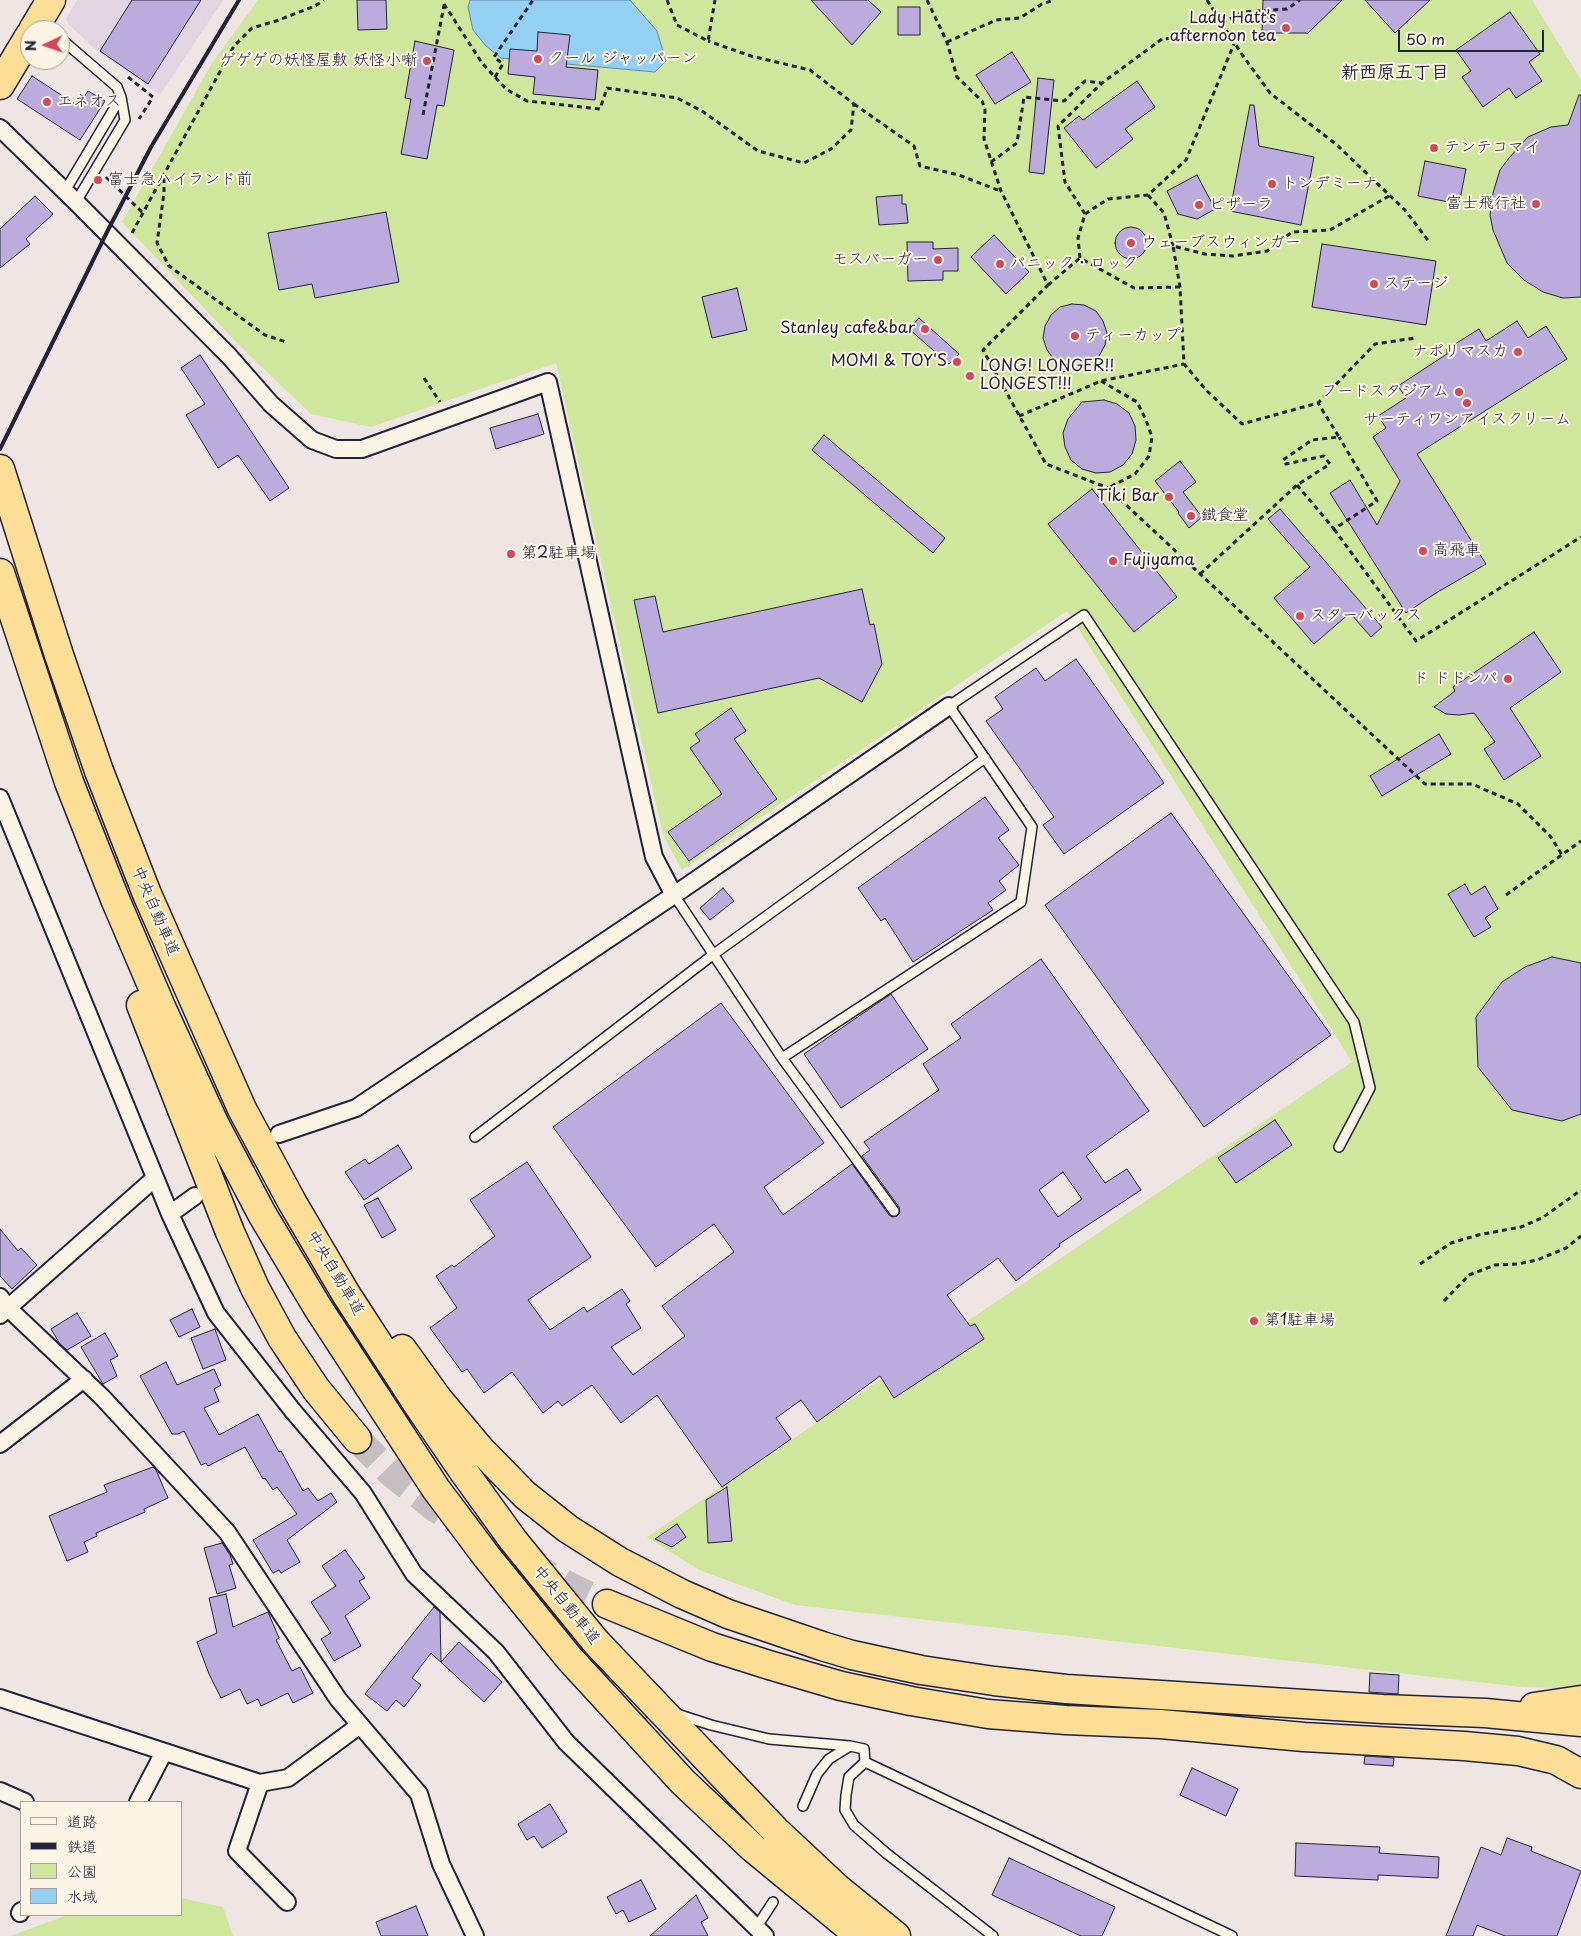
<!DOCTYPE html>
<html>
<head>
<meta charset="utf-8">
<style>
  body { margin:0 }
  #map { position:relative; width:1581px; height:1936px; overflow:hidden; background:#efe6e3; font-family:"Playpen Sans","Klee One",sans-serif }
  canvas { display:block }
  .legend { position:absolute; left:20px; top:1801px; width:162px; height:115px; box-sizing:border-box; background:#fcf5e5; border:1px solid #a5a1a1; margin:0; padding:6px 9px; list-style:none; font-size:15px; color:#22223b }
  .legend li { display:flex; align-items:center; gap:10px; height:25px }
  .legend b { width:25px; border:1px solid #a5a1a1 }
  .north { position:absolute; left:20px; top:20px; width:50px; height:50px; box-sizing:border-box; background:#fcf5e5; border:1px solid #a5a1a1; border-radius:50%; rotate:267deg; font-size:14px; font-weight:700; line-height:20px; text-align:center; color:#22223b }
  .north::after { content:''; display:block; margin:auto; width:18px; height:22px; background:#d1495b; clip-path:polygon(50% 0,100% 100%,50% 72%,0 100%) }
  .scale { position:absolute; left:1398px; top:30px; width:146px; height:22px; box-sizing:border-box; border:2px solid #22223b; border-top:0; padding-left:6px; font-size:15px; line-height:18px; white-space:nowrap; color:#22223b; -webkit-text-stroke:4px #fcf5e5; paint-order:stroke }
</style>
</head>
<body>
<div id="map">
<canvas width="1581" height="1936"></canvas>
<ul class="legend">
<li><b style="height:6px;background:#fcf5e5"></b>道路</li>
<li><b style="height:6px;background:#22223b"></b>鉄道</li>
<li><b style="height:14px;background:#cee79c"></b>公園</li>
<li><b style="height:14px;background:#94d0f4"></b>水域</li>
</ul>
<div class="north">N</div>
<div class="scale">50 m</div>
</div>
<script>
const c = document.querySelector('canvas').getContext('2d');
c.lineJoin = 'round';
function fillPath(path, color) { c.fillStyle = color; c.fill(path, 'evenodd'); }
const poly = rows => new Path2D(rows.map(r => 'M' + r).join(''));
function stroke(path, color, width, dash) { c.strokeStyle = color; c.lineWidth = width; c.lineCap = dash ? 'butt' : 'round'; c.setLineDash(dash || []); c.stroke(path); }
function label(font, color, halo, rows, align = 'center') {
  c.font = font + ' "Playpen Sans","Klee One",sans-serif'; c.lineWidth = 4; c.setLineDash([]); c.textBaseline = 'middle'; c.strokeStyle = halo; c.fillStyle = color; for (const [text, x, y, turn = 0] of rows) {
    c.save(); c.translate(x, y); c.rotate((+turn || 0) * Math.PI / 180); c.textAlign = isNaN(turn) ? turn : align; if (halo) c.strokeText(text, 0, 0); c.fillText(text, 0, 0); c.restore();
  }
}
fillPath(poly([
  [77,0,223,0,160,95,96,50,69,25,66,19]
]), '#e0d5e1');
fillPath(poly([
  [258,0,1532,0,1581,80,1581,1689,1522,1687,795,1605,699,1570,647,1537,1352,1062,1067,611,682,870,663,835,556,363,371,427,311,414,243,349,122,222,212,63],
  [181,1898,223,1907,233,1936,10,1936,68,1915,181,1915]
]), '#cee79c');
const water = poly([
  [470,0,630,0,657,31,666,61,655,72,501,58,486,46,473,30,468,7,470,0]
]);
fillPath(water, '#94d0f4');
stroke(water, '#668aaa', 1);
const building = poly([
  [132,0,201,0,148,84,100,51,132,0],
  [357,0,386,0,387,29,358,30,357,0],
  [811,0,868,0,881,12,852,45,811,0],
  [1263,0,1342,0,1308,33,1262,33,1263,0],
  [1365,0,1430,0,1395,33,1365,0],
  [898,7,920,7,920,35,898,35,898,7],
  [1510,12,1540,54,1529,62,1542,81,1516,98,1509,88,1483,107,1462,77,1471,71,1456,50,1510,12],
  [538,32,570,35,566,67,598,70,595,100,533,94,535,77,508,74,510,49,537,51,538,32],
  [415,41,454,50,444,106,437,105,427,159,401,154,411,99,405,98,415,41],
  [1012,52,1031,82,995,104,976,75,1012,52],
  [32,76,78,106,88,91,105,101,80,140,17,99,32,76],
  [1038,78,1054,80,1044,174,1029,172,1038,78],
  [1137,81,1155,107,1125,129,1133,139,1096,168,1064,128,1079,116,1083,120,1137,81],
  [1579,95,1581,95,1581,297,1563,298,1543,292,1524,280,1507,263,1493,230,1490,215,1493,193,1500,170,1509,158,1528,137,1551,127,1568,125,1579,95],
  [1250,105,1254,105,1259,146,1314,157,1301,225,1230,211,1250,105],
  [1425,161,1466,169,1459,204,1418,196,1425,161],
  [1197,175,1215,209,1197,219,1178,214,1167,191,1197,175],
  [902,195,902,204,906,204,908,223,879,225,876,197,902,195],
  [35,196,53,214,26,239,30,244,0,268,0,229,35,196],
  [386,212,399,282,315,298,312,284,279,290,268,233,386,212],
  '1115 243a16 16 0 1 1 32 0a16 16 0 1 1-32 0Z',
  [994,235,1029,272,1006,294,971,257,994,235],
  [907,242,933,242,933,249,958,248,958,271,943,271,943,280,908,281,907,242],
  [1322,244,1436,261,1426,325,1312,307,1322,244],
  [737,288,747,330,712,338,702,297,737,288],
  [1072,304,1084,305,1096,311,1103,321,1107,333,1105,345,1099,356,1090,364,1063,372,1047,350,1043,338,1045,326,1051,315,1060,307,1072,304],
  [919,318,959,354,949,364,909,329,919,318],
  [1517,321,1528,338,1546,326,1567,359,1417,454,1486,564,1436,593,1406,613,1330,493,1350,480,1377,525,1400,481,1373,437,1386,428,1378,416,1406,398,1398,386,1447,354,1447,349,1479,329,1486,341,1517,321],
  [200,355,289,488,270,501,238,455,218,468,186,415,205,404,181,368,200,355],
  [1104,400,1117,404,1129,413,1135,426,1136,440,1132,454,1123,465,1110,472,1096,473,1082,469,1071,460,1065,447,1063,433,1068,419,1082,402,1104,400],
  [538,414,544,434,496,449,490,428,538,414],
  [824,435,945,538,933,553,812,450,824,435],
  [1180,461,1196,482,1183,492,1202,517,1189,528,1178,513,1179,512,1155,481,1180,461],
  [1092,489,1177,597,1134,632,1048,524,1092,489],
  [1280,509,1382,627,1371,637,1350,613,1314,644,1274,598,1310,567,1268,519,1280,509],
  [862,589,870,625,874,624,882,664,862,702,819,678,658,713,634,600,655,596,663,632,862,589],
  [1534,632,1561,672,1510,708,1541,756,1504,780,1484,749,1495,742,1474,713,1459,715,1446,714,1434,707,1455,691,1453,687,1534,632],
  [1076,659,1164,783,1064,854,1043,825,1054,817,986,721,1003,709,995,697,1036,668,1045,681,1076,659],
  [731,708,746,731,734,739,777,799,689,861,668,832,722,794,690,748,700,741,695,734,731,708],
  [1439,734,1451,754,1382,796,1370,776,1439,734],
  [985,797,1009,830,998,838,1019,865,999,881,1006,890,988,903,993,910,913,962,885,918,881,921,858,888,985,797],
  [1171,813,1331,1035,1204,1127,1045,905,1171,813],
  [1465,884,1471,895,1485,886,1498,909,1485,918,1491,927,1474,937,1448,894,1465,884],
  [723,888,734,901,710,920,700,908,723,888],
  [1552,957,1581,963,1581,1114,1562,1121,1512,1110,1478,1067,1476,1017,1502,982,1525,967,1552,957],
  [1041,959,1149,1111,1086,1156,1105,1183,1127,1169,1141,1190,1059,1244,1060,1246,1016,1281,998,1258,947,1295,970,1326,975,1324,984,1339,894,1398,880,1376,817,1422,801,1400,776,1418,791,1439,722,1487,657,1395,621,1423,592,1385,562,1406,558,1401,543,1413,512,1372,484,1393,467,1369,462,1372,430,1328,457,1308,436,1276,452,1265,454,1267,495,1236,470,1200,527,1162,591,1257,528,1300,550,1330,584,1307,587,1312,622,1289,630,1301,626,1304,641,1328,611,1347,633,1375,685,1336,662,1306,734,1252,714,1224,656,1267,553,1127,721,1003,824,1143,764,1187,783,1215,852,1164,889,1215,892,1217,897,1216,900,1213,899,1207,862,1156,870,1150,864,1142,939,1090,923,1064,961,1038,951,1024,1041,959],
  [1063,1172,1082,1199,1058,1217,1039,1190,1063,1172],
  [891,994,928,1049,841,1108,804,1054,891,994],
  [1275,1120,1292,1145,1236,1183,1218,1158,1275,1120],
  [398,1145,412,1168,364,1200,345,1172,365,1159,369,1164,398,1145],
  [378,1198,396,1230,382,1238,364,1205,378,1198],
  [0,1229,18,1251,21,1248,37,1265,12,1289,0,1276,0,1229],
  [192,1309,200,1327,179,1337,170,1320,192,1309],
  [77,1313,91,1336,67,1350,60,1344,51,1329,77,1313],
  [215,1329,226,1360,203,1369,191,1338,215,1329],
  [105,1333,118,1356,110,1360,117,1376,103,1384,81,1347,105,1333],
  [166,1362,177,1385,214,1369,221,1385,214,1389,219,1401,204,1408,219,1435,258,1414,279,1452,281,1451,303,1491,308,1488,318,1501,331,1493,337,1502,287,1540,300,1562,281,1573,279,1570,273,1573,253,1540,297,1514,277,1487,273,1490,265,1478,263,1479,245,1447,208,1466,206,1463,201,1465,184,1431,178,1434,172,1434,140,1376,166,1362],
  [153,1467,156,1470,168,1498,144,1509,145,1512,96,1533,97,1536,84,1542,88,1552,67,1561,49,1516,107,1492,104,1485,153,1467],
  [727,1487,732,1541,708,1543,706,1500,727,1487],
  [677,1524,686,1537,672,1547,655,1539,677,1524],
  [222,1543,230,1555,233,1564,229,1565,236,1588,217,1594,204,1548,222,1543],
  [345,1550,365,1578,359,1581,370,1598,345,1616,361,1646,334,1661,321,1639,331,1633,311,1602,336,1586,322,1566,345,1550],
  [226,1594,233,1627,268,1612,279,1638,276,1640,292,1671,300,1667,313,1693,293,1703,288,1693,261,1706,258,1699,247,1704,240,1689,221,1698,209,1674,197,1642,217,1633,209,1598,226,1594],
  [434,1607,440,1612,441,1662,459,1642,502,1682,484,1702,431,1653,412,1678,421,1685,404,1707,396,1700,387,1711,365,1694,434,1607],
  [1370,1673,1399,1675,1398,1694,1369,1692,1370,1673],
  [1365,1756,1394,1758,1393,1766,1364,1764,1365,1756],
  [1192,1768,1238,1789,1226,1816,1180,1795,1192,1768],
  [550,1804,567,1832,542,1848,534,1836,527,1840,518,1824,550,1804],
  [1507,1838,1532,1847,1531,1851,1581,1871,1557,1936,1505,1936,1477,1925,1473,1936,1446,1936,1481,1847,1501,1855,1507,1838],
  [1296,1843,1380,1847,1379,1853,1439,1857,1438,1878,1378,1875,1378,1880,1295,1876,1296,1843],
  [1009,1858,1115,1907,1102,1936,1081,1936,992,1895,1009,1858],
  [641,1880,656,1909,629,1922,623,1910,616,1914,607,1897,641,1880],
  [696,1895,708,1918,701,1922,708,1936,650,1936,696,1895],
  [416,1906,428,1936,381,1936,376,1922,416,1906]
]);
fillPath(building, '#bcacdd');
stroke(building, '#22223b', 1);
stroke(poly([
  [206,1187,269,1141]
]), '#c6bfc1', 16, [16, 8]);
stroke(poly([
  [357,1439,391,1473,435,1508,501,1548,567,1585,607,1604]
]), '#c6bfc1', 28, [28, 14]);
const service = poly([
  [60,38,117,87,121,97,125,120,76,202],
  [65,191,121,97],
  [674,895,782,1058,894,1211],
  [782,1058,1021,902,1032,827,949,706,1084,615,1354,1022,1370,1088,1339,1147],
  [475,1137,714,954,985,758],
  [677,1714,711,1725,769,1739,850,1746,864,1749,865,1762,849,1777,846,1795,845,1810,854,1825,886,1853,993,1936],
  [865,1762,1232,1936],
  [803,1806,817,1774,829,1759,850,1746],
  [756,1928,773,1902]
]);
const minor = poly([
  [0,128,76,202,229,356,271,404,312,440,336,449,362,449,548,382,654,857,674,895],
  [0,798,170,1214,216,1313,293,1411,363,1493,414,1574,496,1652,566,1742,765,1936],
  [279,1134,356,1108,674,895,949,706],
  [170,1214,195,1196],
  [0,1297,8,1308,102,1397,227,1532,338,1699,419,1794,441,1864,475,1936],
  [0,1315,155,1178],
  [0,1444,84,1379],
  [0,1698,260,1783],
  [0,1791,25,1802],
  [138,1802,164,1752],
  [287,1902,237,1851,260,1783,288,1778,360,1725],
  [20,1913,21,1911]
]);
const trunk = poly([
  [33,30,51,0],
  [0,85,30,35]
]);
const motorway = poly([
  [0,469,59,655,99,771,147,894,242,1109,292,1202,346,1294,416,1402,464,1472,513,1540,596,1642,775,1830,837,1888,896,1936],
  [0,573,69,782,115,899,162,1009,214,1123,262,1214,318,1308,436,1489,487,1557,569,1658,683,1782,753,1848,860,1936],
  [141,1005,230,1232,255,1288,282,1338,316,1389,357,1439],
  [402,1349,438,1399,480,1449,525,1495,568,1529,620,1562,682,1594,728,1614,822,1646,852,1655,921,1670,994,1681,1066,1689,1383,1709,1485,1713,1581,1722],
  [607,1604,712,1647,769,1665,841,1686,911,1701,988,1714,1066,1720,1160,1724,1304,1737,1464,1746,1518,1751,1556,1760,1581,1774],
  [1534,1707,1581,1700]
]);
stroke(service, '#22223b', 12);
stroke(minor, '#22223b', 20);
stroke(trunk, '#22223b', 31);
stroke(motorway, '#22223b', 31);
stroke(poly([
  [667,0,677,25,708,41,715,0],
  [927,0,947,42,957,77,982,101,985,109,984,139,1001,191,1048,285,983,350,1046,464,1108,488,1425,784,1472,784,1518,804,1551,837,1562,855],
  [1207,0,1243,56,1270,93,1337,145,1405,210,1430,243],
  [444,4,482,63,506,89,527,101,600,109,607,88,677,98,702,111,758,151,804,163,831,149,851,130,854,104,810,70,751,56,708,41],
  [1222,23,1243,12,1287,9,1300,0],
  [947,42,996,20,1020,18,1042,4,1054,0],
  [128,77,153,97,139,119],
  [495,77,503,64,494,57,533,0],
  [854,104,914,146,920,166,959,175,1000,191],
  [423,115,445,0],
  [991,162,1017,143,1024,97,1064,101,1085,81,1101,83],
  [106,177,143,213],
  [164,178,164,193,157,243,169,266,265,335,286,342],
  [1148,195,1164,213,1173,246],
  [1389,196,1330,230,1292,232,1267,251,1233,256,1205,254,1173,246,1180,287,1184,364,1207,391,1242,424,1318,403,1375,344,1415,338],
  [1085,214,1065,182,1058,126,1102,83,1162,39,1228,34],
  [132,233,234,46,252,28,276,21,315,6,324,0],
  [1048,285,1080,258],
  [1180,287,1134,288,1080,258,1078,238,1085,214,1108,199,1148,195,1186,160,1234,44],
  [424,378,440,402],
  [1101,381,1137,402,1146,420,1152,437,1149,456,1135,474,1108,488],
  [1019,416,1101,381,1184,364],
  [1297,485,1334,529,1377,501,1339,437],
  [1334,529,1416,641,1581,537],
  [1200,574,1297,485,1330,464,1324,456,1286,464,1283,460,1312,440,1339,437,1318,403],
  [1506,895,1581,841],
  [1420,1264,1451,1243,1478,1235,1521,1227,1542,1218,1581,1190],
  [1444,1301,1469,1275,1495,1265,1518,1264,1537,1260,1566,1248,1581,1236]
]), '#22223b', 3, [5, 4]);
stroke(service, '#fcf5e5', 9);
stroke(minor, '#fcf5e5', 16);
stroke(trunk, '#fcde96', 28);
stroke(motorway, '#fcde96', 28);
stroke(poly([
  [0,449,107,232,151,147,239,0]
]), '#22223b', 4);
for (const [x, y, r, color] of [
  [1286,28,5,"#d1495b"],
  [538,59,5,"#d1495b"],
  [427,61,5,"#d1495b"],
  [47,102,5,"#d1495b"],
  [1434,148,5,"#d1495b"],
  [98,180,5,"#d1495b"],
  [1272,184,5,"#d1495b"],
  [1536,204,5,"#d1495b"],
  [1199,205,5,"#d1495b"],
  [1131,243,5,"#d1495b"],
  [938,260,5,"#d1495b"],
  [1000,264,5,"#d1495b"],
  [1374,284,5,"#d1495b"],
  [925,329,5,"#d1495b"],
  [1075,336,5,"#d1495b"],
  [1518,352,5,"#d1495b"],
  [957,362,5,"#d1495b"],
  [970,376,5,"#d1495b"],
  [1459,392,5,"#d1495b"],
  [1467,403,5,"#d1495b"],
  [1169,497,5,"#d1495b"],
  [1191,516,5,"#d1495b"],
  [1423,551,5,"#d1495b"],
  [511,554,5,"#d1495b"],
  [1113,561,5,"#d1495b"],
  [1300,616,5,"#d1495b"],
  [1508,679,5,"#d1495b"],
  [1254,1321,5,"#d1495b"]
]) { const dot = new Path2D(); dot.arc(x, y, r, 0, 2 * Math.PI); c.fillStyle = color; c.fill(dot); stroke(dot, '#fcf5e5', 2); }
label('16px', '#22223b', '#fcf5e5', [
  ["Lady Hatt’s",1276,19,"right"],
  ["afternoon tea",1276,37,"right"],
  ["クール ジャッパーン",548,59],
  ["ゲゲゲの妖怪屋敷 妖怪小噺",417,61,"right"],
  ["エネオス",57,102],
  ["テンテコマイ",1444,148],
  ["富士急ハイランド前",108,180],
  ["トンデミーナ",1282,184],
  ["富士飛行社",1526,204,"right"],
  ["ピザーラ",1209,205],
  ["ウェーブスウィンガー",1141,243],
  ["モスバーガー",928,260,"right"],
  ["パニック・ロック",1010,264],
  ["ステージ",1384,284],
  ["Stanley cafe&bar",915,329,"right"],
  ["ティーカップ",1085,336],
  ["ナポリマスカ",1508,352,"right"],
  ["MOMI & TOY'S",947,362,"right"],
  ["LONG! LONGER!!",980,367],
  ["LONGEST!!!",980,385],
  ["フードスタジアム",1449,392,"right"],
  ["サーティワンアイスクリーム",1467,420,"center"],
  ["Tiki Bar",1159,497,"right"],
  ["鐵食堂",1201,516],
  ["高飛車",1433,551],
  ["第2駐車場",521,554],
  ["Fujiyama",1123,561],
  ["スターバックス",1310,616],
  ["ド ドドンパ",1498,679,"right"],
  ["第1駐車場",1264,1321]
], 'left');
label('16px', '#22223b', '#fcf5e5', [
  ["中央自動車道",155,911,67],
  ["中央自動車道",335,1273,59],
  ["中央自動車道",566,1605,51]
]);
label('bold 18px', '#22223b', '#fcf5e5', [
  ["新西原五丁目",1395,73]
]);
</script>
</body>
</html>
